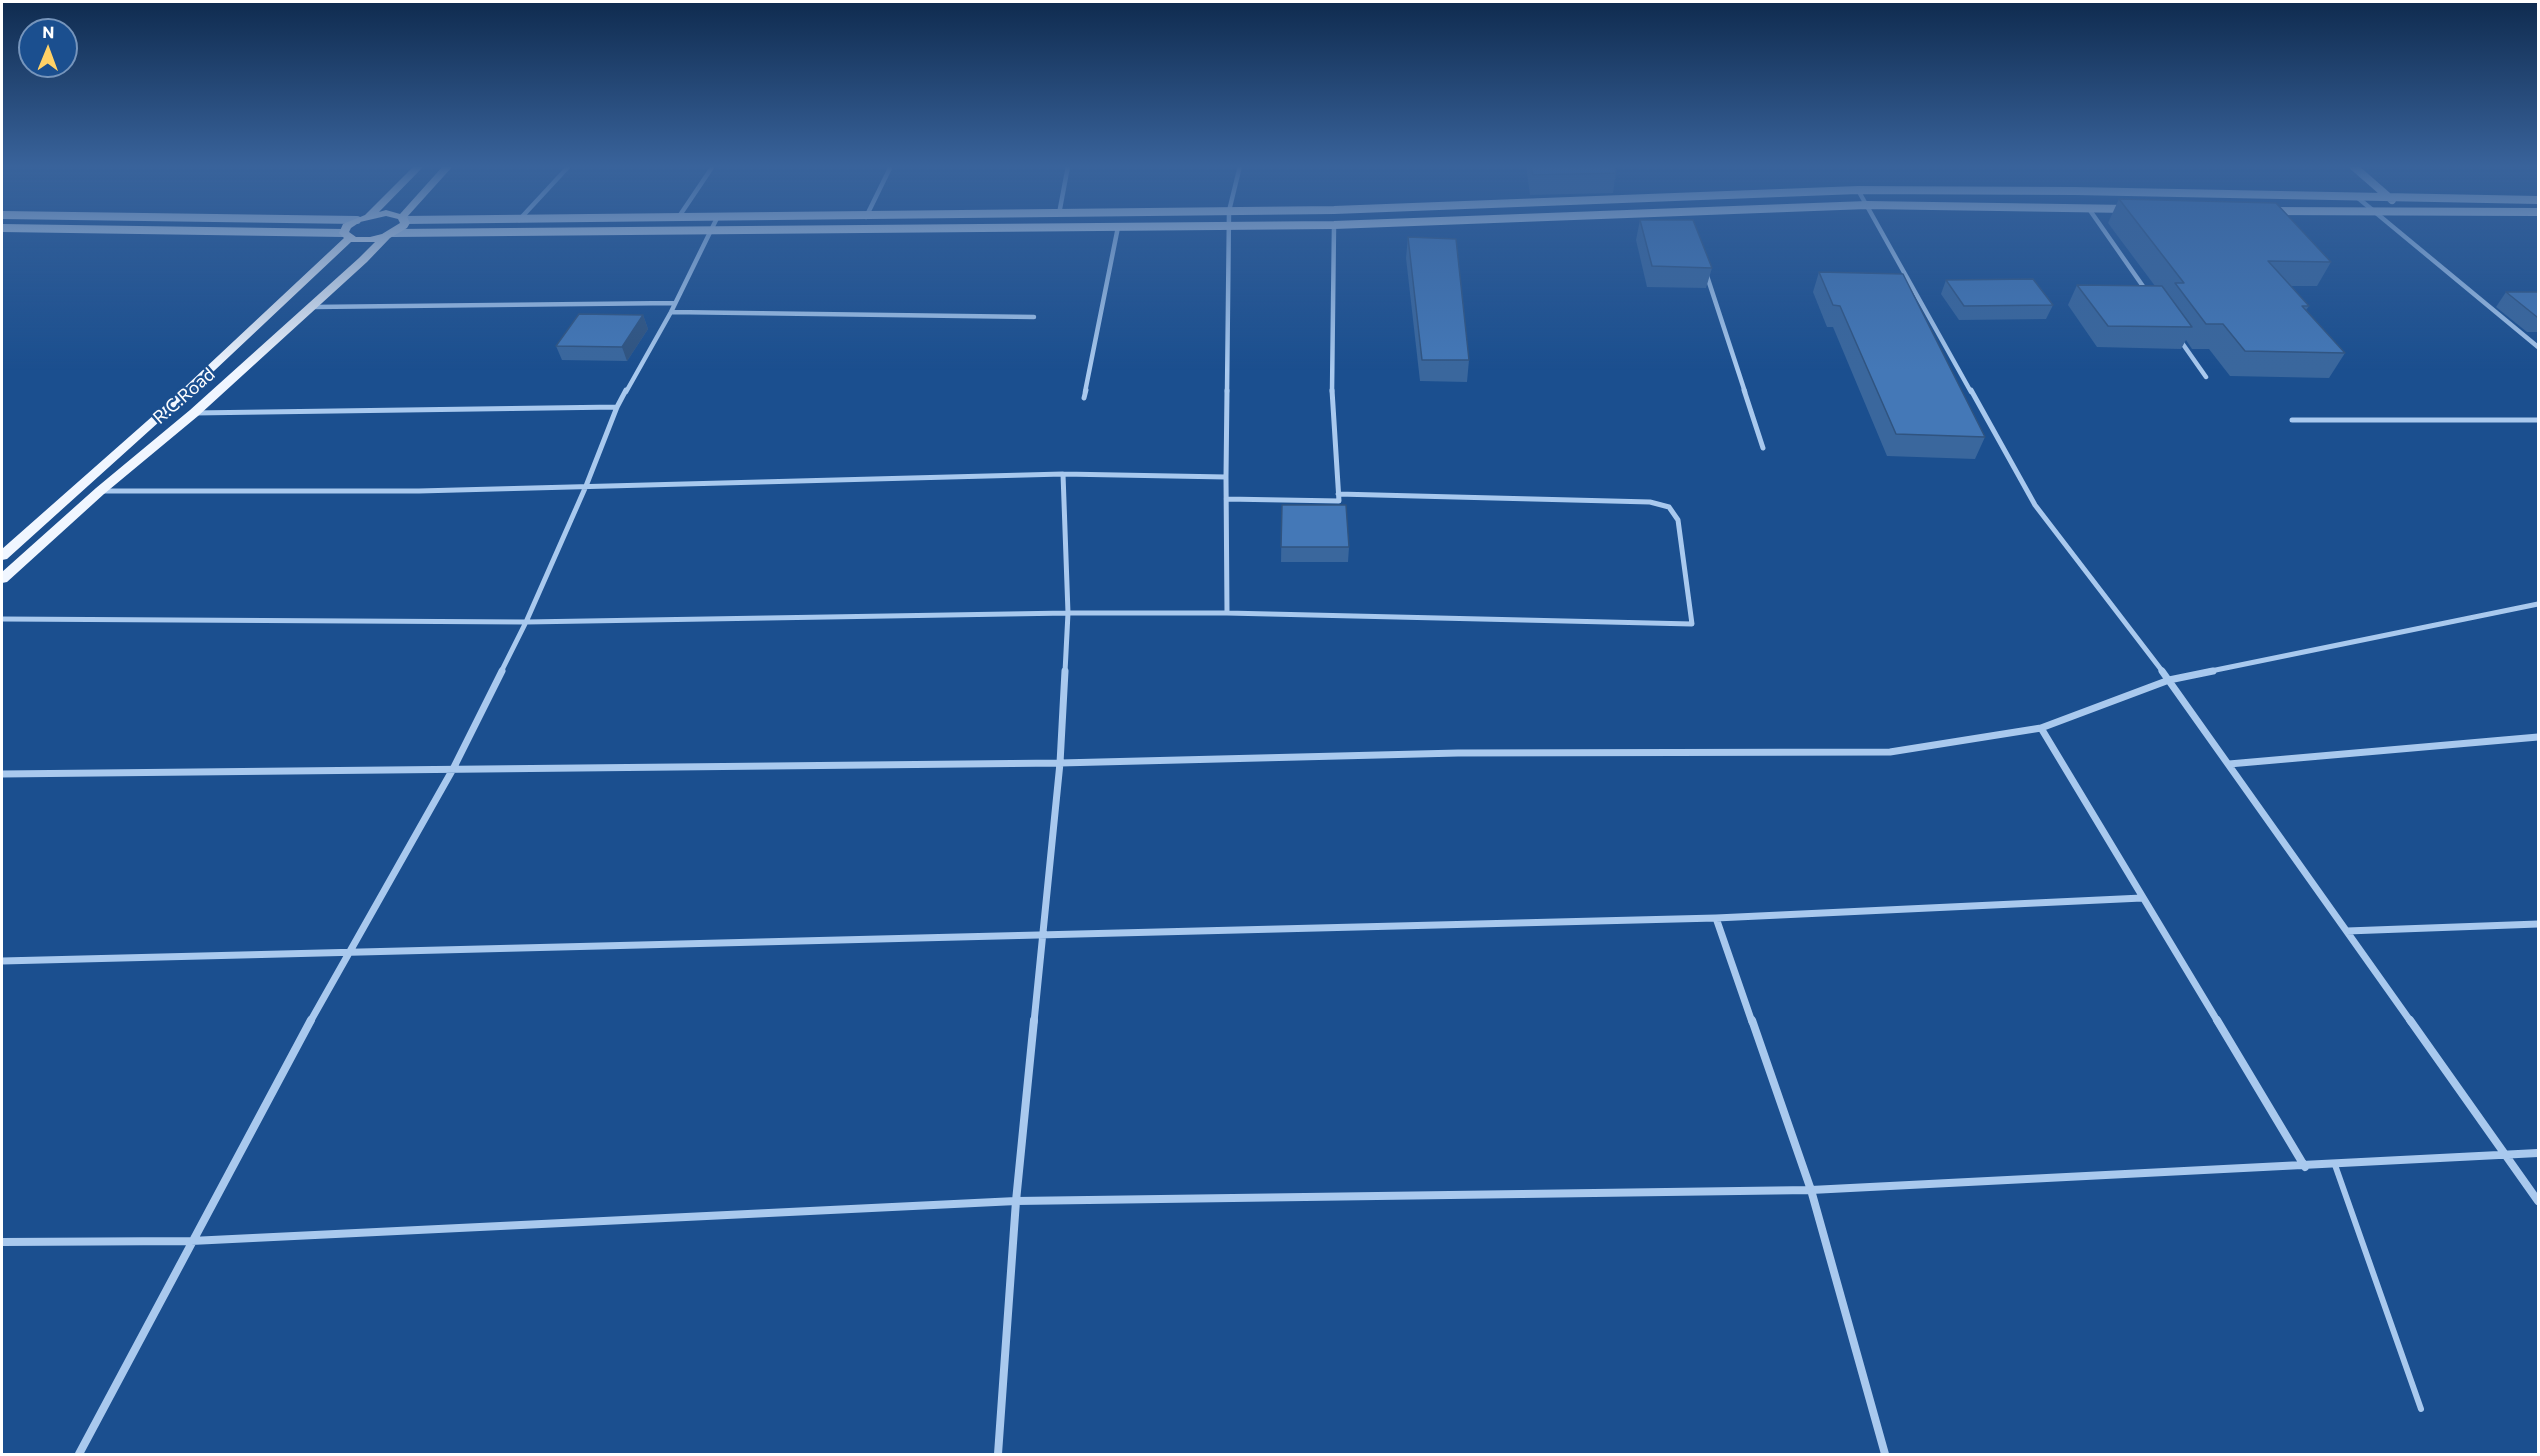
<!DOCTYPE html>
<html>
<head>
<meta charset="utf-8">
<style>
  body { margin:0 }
  #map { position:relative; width:2540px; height:1456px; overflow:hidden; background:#1b4f8f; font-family:Commissioner,sans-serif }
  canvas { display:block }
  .frame { position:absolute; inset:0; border:3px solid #fff; pointer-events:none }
  .north { position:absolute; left:18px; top:18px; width:60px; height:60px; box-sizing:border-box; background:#1b4f8f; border:2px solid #7695bc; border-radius:50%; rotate:1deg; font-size:16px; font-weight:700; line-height:24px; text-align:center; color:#fff }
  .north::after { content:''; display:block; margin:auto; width:21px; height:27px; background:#ffd166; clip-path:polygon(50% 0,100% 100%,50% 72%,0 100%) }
</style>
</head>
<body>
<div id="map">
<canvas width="2540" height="1456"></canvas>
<div class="frame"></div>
<div class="north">N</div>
</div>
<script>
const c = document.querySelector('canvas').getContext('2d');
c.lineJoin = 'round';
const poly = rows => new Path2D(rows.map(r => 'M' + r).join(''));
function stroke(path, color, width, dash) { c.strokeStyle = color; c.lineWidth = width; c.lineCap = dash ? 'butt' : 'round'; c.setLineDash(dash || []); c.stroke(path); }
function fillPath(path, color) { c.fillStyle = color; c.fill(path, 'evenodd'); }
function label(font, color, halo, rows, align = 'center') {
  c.font = font + ' Commissioner,sans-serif'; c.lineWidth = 5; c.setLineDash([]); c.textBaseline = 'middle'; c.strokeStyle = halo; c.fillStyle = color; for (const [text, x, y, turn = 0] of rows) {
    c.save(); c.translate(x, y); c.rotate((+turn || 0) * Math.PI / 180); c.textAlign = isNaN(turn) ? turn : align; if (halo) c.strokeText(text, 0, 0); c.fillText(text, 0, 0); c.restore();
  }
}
stroke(poly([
  [2335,1165,2421,1409]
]), '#a9c9ee', 6);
stroke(poly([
  [1858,190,1971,392],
  [2358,198,2538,347],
  [2089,209,2147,292],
  [1059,214,1068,166],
  [866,217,891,166],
  [678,218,713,166],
  [519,220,569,166],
  [1706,273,1745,392],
  [312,307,675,303],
  [671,312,1034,317],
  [2180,340,2206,377],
  [626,392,671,312,717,218],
  [1085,392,1118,227],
  [1227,392,1229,211,1240,166],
  [1332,392,1334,225]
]), '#a9c9ee', 4.5);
stroke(poly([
  [1744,390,1763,448],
  [1971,390,2035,505,2163,672],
  [1084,398,1086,390],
  [194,413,617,407],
  [2292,420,2538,420],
  [1063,474,1226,477,1227,390],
  [101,491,419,491,1063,474,1068,613,1065,672],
  [1226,499,1339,501,1332,390],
  [1227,613,1692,624,1678,520,1669,507,1650,502,1338,494],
  [2,619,526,622,1068,613,1227,613,1226,477],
  [501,672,526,622,586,486,617,407,626,390],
  [2206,672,2538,604]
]), '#a9c9ee', 5);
stroke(poly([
  [2162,671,2411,1022],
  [2041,728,2218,1022],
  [2229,764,2538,737],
  [2,774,1060,763,1458,753,1890,752,2041,728,2169,680,2213,671],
  [1716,918,1752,1022],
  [2347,931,2538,924],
  [2,961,1716,918,2142,898],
  [310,1022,453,769,502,671],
  [1034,1022,1060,763,1065,671]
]), '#a9c9ee', 7);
stroke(poly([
  [1752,1020,1811,1190,1885,1454],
  [2217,1020,2305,1167],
  [2410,1020,2538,1201],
  [2,1242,191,1241,1016,1201,1811,1190,2538,1153],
  [79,1454,311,1020],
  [998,1454,1016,1201,1034,1020]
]), '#a9c9ee', 8);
stroke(poly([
  [2353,166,2392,200],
  [2267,211,2538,212],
  [2,215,357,220],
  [404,220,1334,210,1858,190,2075,191,2538,200],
  [2,228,344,233],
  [393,233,1334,225,1867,205,2129,209]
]), '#d6e6fa', 8);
fillPath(poly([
  [414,166,424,166,379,212,386,210,400,214,443,166,453,166,407,217,410,223,407,228,390,238,367,262,198,416,104,494,7,582,2,583,2,572,96,488,190,410,359,258,375,242,351,242,180,403,7,559,2,560,2,549,172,399,344,238,339,233,343,224,365,215,414,166],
  [386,216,398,219,400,223,382,234,370,237,356,237,349,232,351,228,360,222,386,216]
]), '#f0f6ff');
fillPath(poly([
  [1526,166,1615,166,1616,173,1613,193,1530,195],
  [2119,199,2331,262,2317,286,2291,286,2309,306,2306,310,2345,353,2329,378,2230,376,2209,349,2192,349,2186,340,2181,349,2097,347,2068,305,2077,285,2155,286,2108,223],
  [1640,220,1712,268,1706,288,1647,287,1636,240],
  [1408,237,1469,360,1467,382,1420,381,1406,258],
  [1819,272,1985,437,1975,459,1887,456,1833,327,1827,327,1813,292],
  [1946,280,2053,305,2046,319,1959,320,1941,294],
  [2506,292,2538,292,2538,332,2527,332,2496,307],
  [643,315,648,329,627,361,562,360,556,346],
  [1282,505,1349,547,1348,562,1281,562]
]), '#3a679d');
fillPath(poly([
  [643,315,648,329,627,361,622,347]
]), '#305480');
const building = poly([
  [1531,166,1615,166,1616,173,1533,175,1531,166],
  [2119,199,2276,203,2331,262,2268,261,2309,306,2302,306,2345,353,2245,351,2223,324,2206,324,2175,283,2184,283,2119,199],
  [1640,220,1693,220,1712,268,1652,266,1640,220],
  [1408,237,1456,239,1469,360,1422,360,1408,237],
  [1819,272,1903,274,1985,437,1896,434,1840,306,1833,305,1819,272],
  [2033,279,2053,305,1964,306,1946,280,2033,279],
  [2077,285,2162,286,2192,327,2108,326,2077,285],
  [2506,292,2538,292,2538,317,2537,317,2506,292],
  [579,314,643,315,622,347,556,346,579,314],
  [1282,505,1346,505,1349,547,1281,547,1282,505]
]);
fillPath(building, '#4478b7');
stroke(building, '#305480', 1.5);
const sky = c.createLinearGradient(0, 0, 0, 370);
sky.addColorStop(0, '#0f2b4f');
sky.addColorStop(0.45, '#39639b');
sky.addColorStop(1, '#39639b00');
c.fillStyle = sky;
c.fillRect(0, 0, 2540, 370);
label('18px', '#fff', '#1b4f8f', [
  ["R.C.Road",184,396,-41]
]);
</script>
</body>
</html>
